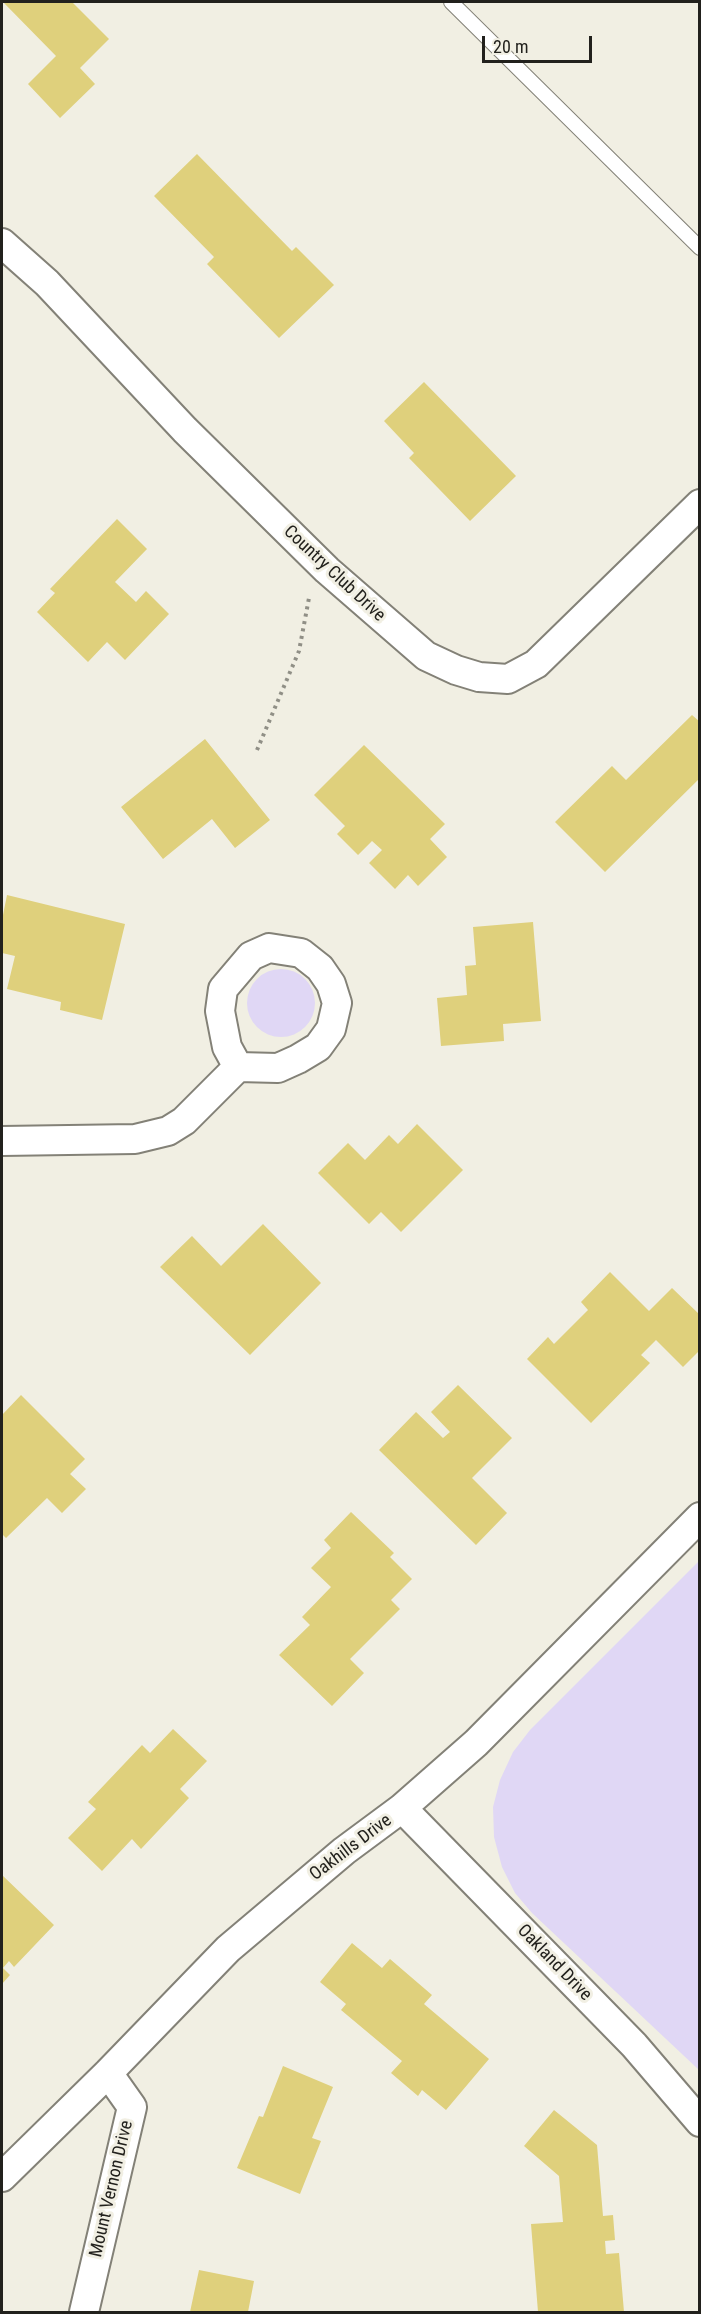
<!DOCTYPE html>
<html>
<head>
<meta charset="utf-8">
<style>
  body { margin:0 }
  #map { position:relative; width:701px; height:2314px; overflow:hidden; background:#f1efe3; font-family:"Roboto Condensed",sans-serif }
  canvas { display:block }
  .frame { position:absolute; inset:0; border:3px solid #22211d; pointer-events:none }
  .scale { position:absolute; left:482px; top:36px; width:110px; height:27px; box-sizing:border-box; border:3px solid #22211d; border-top:0; padding-left:8px; font-size:18px; line-height:21px; white-space:nowrap; color:#22211d; -webkit-text-stroke:4px #f1efe3; paint-order:stroke }
</style>
</head>
<body>
<div id="map">
<canvas width="701" height="2314"></canvas>
<div class="frame"></div>
<div class="scale">20 m</div>
</div>
<script>
const c = document.querySelector('canvas').getContext('2d');
c.lineJoin = 'round';
function fillPath(path, color) { c.fillStyle = color; c.fill(path, 'evenodd'); }
const poly = rows => new Path2D(rows.map(r => 'M' + r).join(''));
function stroke(path, color, width, dash) { c.strokeStyle = color; c.lineWidth = width; c.lineCap = dash ? 'butt' : 'round'; c.setLineDash(dash || []); c.stroke(path); }
function label(font, color, halo, rows, align = 'center') {
  c.font = font + ' "Roboto Condensed",sans-serif'; c.lineWidth = 6; c.setLineDash([]); c.textBaseline = 'middle'; c.strokeStyle = halo; c.fillStyle = color; for (const [text, x, y, turn = 0] of rows) {
    c.save(); c.translate(x, y); c.rotate((+turn || 0) * Math.PI / 180); c.textAlign = isNaN(turn) ? turn : align; if (halo) c.strokeText(text, 0, 0); c.fillText(text, 0, 0); c.restore();
  }
}
fillPath(poly([
  '247 1003a34 34 0 1 1 68 0a34 34 0 1 1-68 0Z',
  [699,1561,699,1560,699,2070,532,1913,515,1893,502,1867,494,1837,493,1807,500,1780,513,1752,530,1730]
]), '#e0d7f5');
fillPath(poly([
  [6,2,72,2,109,39,80,68,95,84,60,118,28,84,56,56,4,3],
  [197,154,292,251,296,247,334,285,279,338,207,264,214,257,154,196],
  [424,382,516,476,470,521,409,458,414,453,384,421],
  [117,519,147,549,115,582,136,602,146,591,169,614,125,660,107,642,88,662,37,612,55,593,50,589],
  [692,715,700,722,700,778,605,872,555,822,612,766,626,780],
  [205,739,270,820,235,848,212,819,163,859,121,807],
  [364,745,445,824,430,839,447,857,418,886,408,875,395,889,369,863,382,850,372,841,358,855,337,834,345,826,314,795],
  [7,895,125,924,102,1020,60,1010,61,1002,7,989,15,956,2,953,2,920],
  [533,922,541,1021,503,1024,504,1041,441,1046,437,998,467,995,465,966,476,965,473,927],
  [417,1124,463,1170,401,1232,381,1212,369,1224,318,1173,348,1143,365,1160,389,1135,398,1144],
  [263,1224,321,1283,250,1355,160,1267,192,1236,221,1266],
  [610,1272,649,1311,672,1288,700,1315,700,1350,683,1367,656,1340,641,1355,650,1363,591,1423,527,1359,548,1337,554,1344,588,1310,581,1302],
  [458,1385,512,1438,472,1478,507,1513,476,1545,379,1450,416,1412,443,1438,450,1432,431,1412],
  [21,1395,85,1459,70,1474,86,1489,62,1513,47,1498,6,1538,2,1534,2,1415],
  [351,1512,394,1553,390,1557,412,1579,391,1600,400,1609,350,1659,364,1673,332,1706,279,1655,310,1625,302,1617,331,1587,311,1568,331,1548,324,1540],
  [173,1729,207,1761,180,1789,189,1798,141,1849,132,1839,102,1871,68,1838,96,1809,88,1802,142,1745,150,1753],
  [2,1875,54,1925,14,1967,9,1961,3,1968,10,1975,2,1984],
  [352,1943,382,1968,390,1959,432,1995,424,2004,489,2059,446,2110,422,2090,418,2096,391,2073,402,2061,341,2010,346,2004,320,1982],
  [283,2066,333,2087,312,2138,321,2141,300,2194,237,2168,259,2116,263,2117],
  [554,2110,597,2145,603,2216,613,2215,615,2240,605,2241,606,2254,619,2253,624,2312,538,2312,531,2224,563,2222,559,2176,524,2146],
  [199,2270,254,2281,248,2312,190,2312]
]), '#dfd07c');
const service = poly([
  [451,2,700,248]
]);
const minor = poly([
  [2,243,47,283,185,430,327,570,426,656,456,670,479,677,508,679,536,664,700,504],
  [2,1141,135,1139,168,1131,184,1121,238,1067,278,1068,298,1059,318,1047,331,1029,337,1003,331,984,320,968,301,953,269,948,251,956,223,989,220,1011,227,1047,238,1067],
  [402,1808,634,2045,700,2122],
  [2,2177,108,2073,228,1949,344,1851,402,1808,476,1743,700,1517],
  [84,2312,132,2107,108,2073]
]);
stroke(service, '#838177', 16);
stroke(minor, '#838177', 32);
stroke(poly([
  [257,750,299,651,309,598]
]), '#908f86', 4, [3, 4.5]);
stroke(service, '#fff', 14);
stroke(minor, '#fff', 28);
label('18px', '#22211d', '#f1efe3', [
  ["Country Club Drive",334,574,43],
  ["Oakhills Drive",351,1848,-37],
  ["Oakland Drive",554,1963,46],
  ["Mount Vernon Drive",112,2189,-77]
]);
</script>
</body>
</html>
